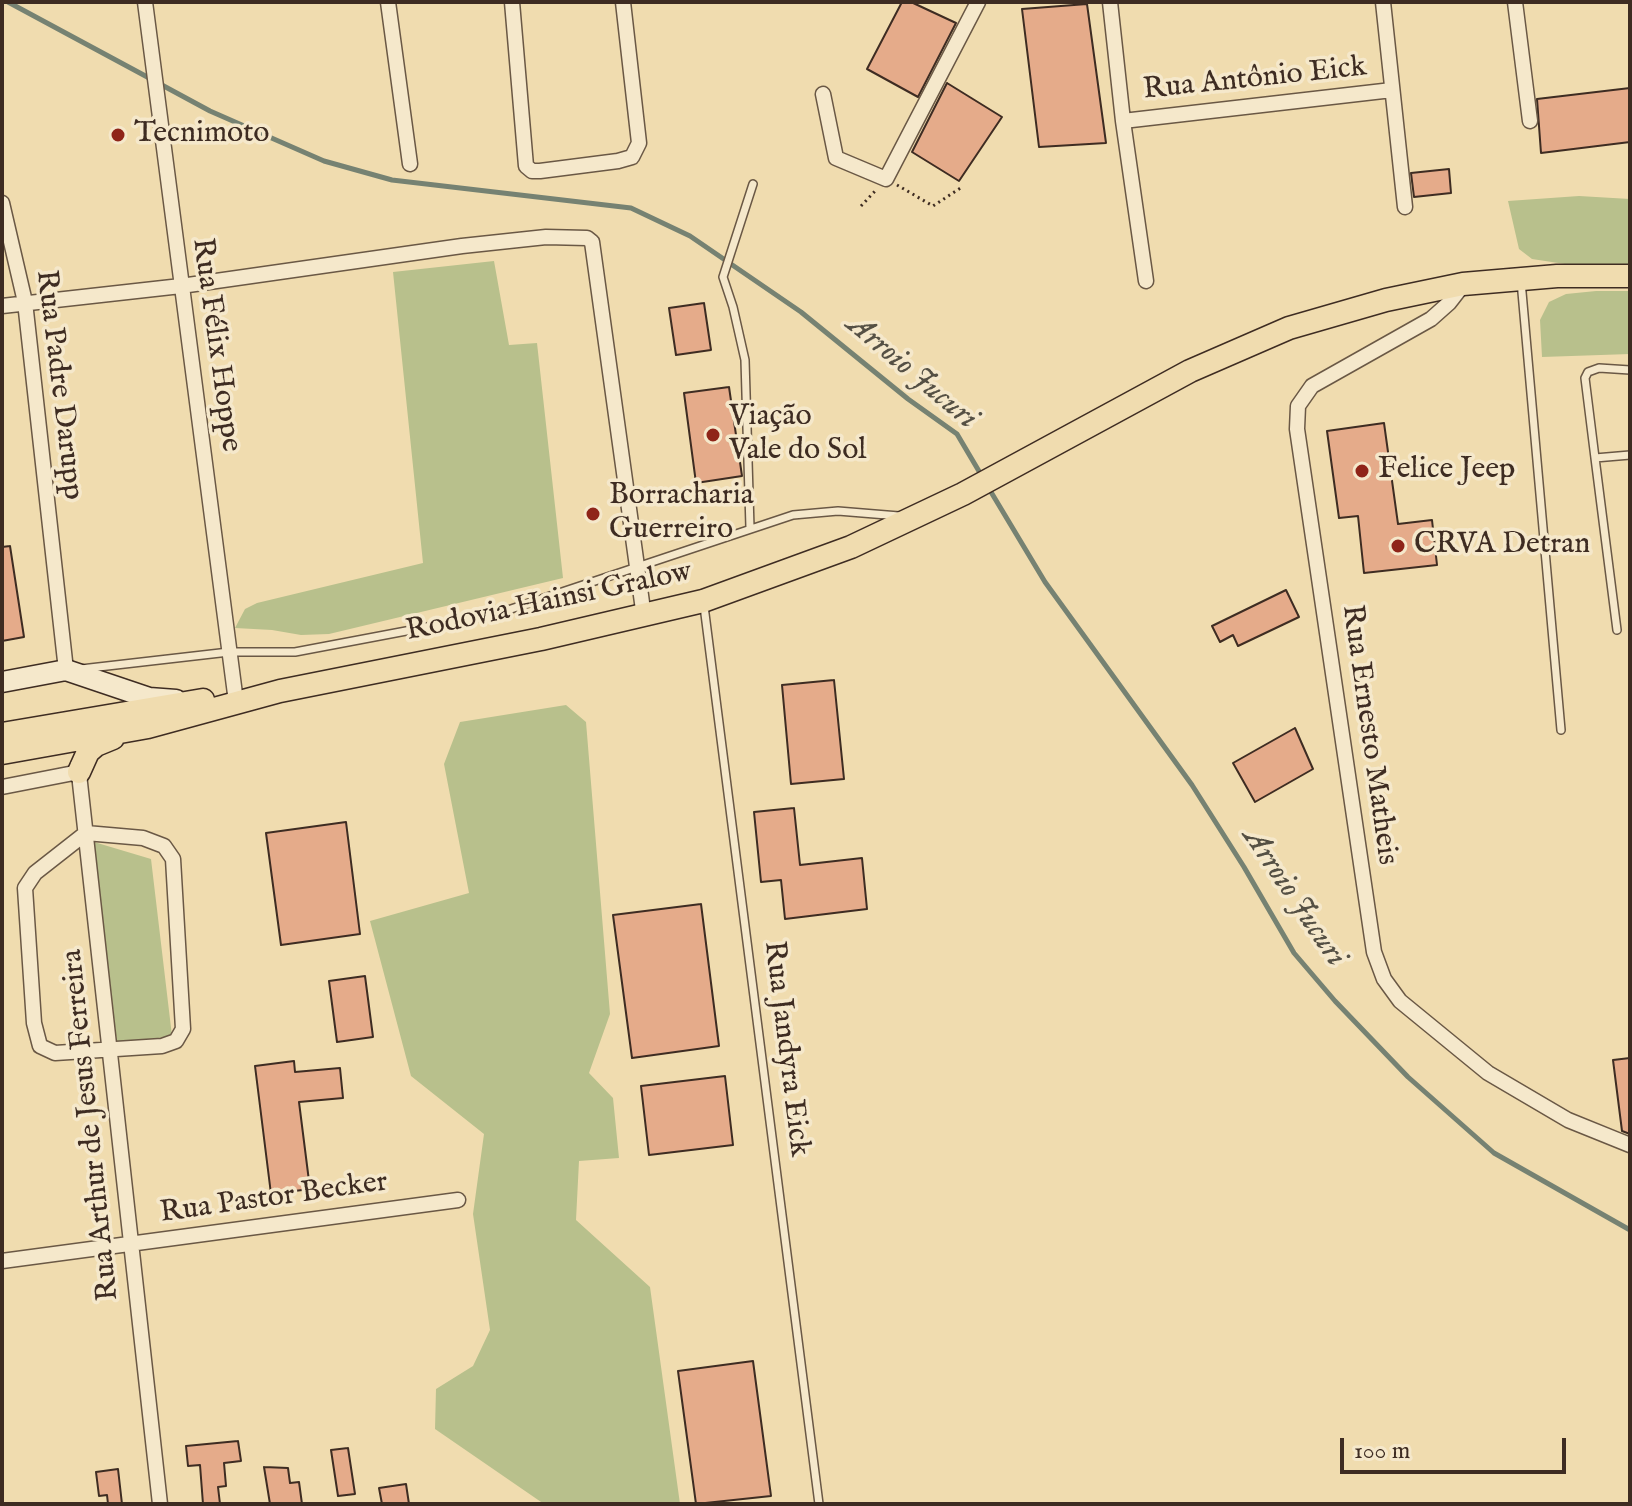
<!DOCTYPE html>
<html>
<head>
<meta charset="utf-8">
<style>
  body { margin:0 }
  #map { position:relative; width:1632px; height:1506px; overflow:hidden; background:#f0dcaf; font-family:"IM FELL English",serif }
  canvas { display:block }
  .frame { position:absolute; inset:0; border:4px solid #3e2c22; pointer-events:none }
  .scale { position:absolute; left:1340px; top:1438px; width:226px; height:36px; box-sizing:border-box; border:4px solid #3e2c22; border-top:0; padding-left:10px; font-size:24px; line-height:28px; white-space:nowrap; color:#3e2c22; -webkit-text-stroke:6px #f5e8cb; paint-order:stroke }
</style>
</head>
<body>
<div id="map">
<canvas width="1632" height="1506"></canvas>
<div class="frame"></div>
<div class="scale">100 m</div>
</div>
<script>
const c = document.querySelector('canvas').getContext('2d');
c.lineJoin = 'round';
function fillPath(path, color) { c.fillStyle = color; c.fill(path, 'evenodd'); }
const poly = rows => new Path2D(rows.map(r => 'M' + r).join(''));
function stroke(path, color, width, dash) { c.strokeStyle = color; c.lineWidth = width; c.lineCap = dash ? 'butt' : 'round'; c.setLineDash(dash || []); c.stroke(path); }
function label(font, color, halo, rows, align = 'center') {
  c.font = font + ' "IM FELL English",serif'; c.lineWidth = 7; c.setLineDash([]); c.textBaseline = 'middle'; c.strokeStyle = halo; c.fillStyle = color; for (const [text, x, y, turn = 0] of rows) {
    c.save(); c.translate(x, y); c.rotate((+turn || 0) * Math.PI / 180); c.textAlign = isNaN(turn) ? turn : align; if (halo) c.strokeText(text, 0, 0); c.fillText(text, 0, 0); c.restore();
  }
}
fillPath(poly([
  [1579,196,1630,199,1630,268,1565,264,1532,259,1519,249,1508,201],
  [494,261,509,345,537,343,563,578,329,634,301,635,272,630,235,628,245,609,257,603,423,563,393,272],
  [1596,291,1630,291,1630,354,1542,357,1540,320,1549,302,1566,294],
  [566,705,586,722,610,1014,589,1073,613,1098,619,1158,579,1161,576,1220,650,1287,680,1504,544,1504,435,1429,436,1389,473,1366,490,1330,473,1214,484,1134,411,1076,370,921,469,893,444,764,460,722],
  [94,842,151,859,172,1036,117,1044]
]), '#b8c08c');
stroke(poly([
  [8,2,151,79],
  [160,84,210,111,324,161,392,180,631,208,690,236,801,312,908,399,957,434,983,478],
  [988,487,1045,582,1192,785,1244,867,1294,953,1335,1001,1408,1077,1494,1153,1630,1230]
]), '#768272', 5);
const building = poly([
  [902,2,911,2,956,23,918,97,867,69,902,2],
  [1087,4,1106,143,1039,147,1022,9,1087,4],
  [947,83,1002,117,959,181,912,152,947,83],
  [1630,88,1630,142,1541,153,1537,99,1630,88],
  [1449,169,1451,193,1414,197,1411,173,1449,169],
  [704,303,711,350,676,355,669,308,704,303],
  [729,387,742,476,696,483,684,393,729,387],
  [1384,423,1398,524,1432,520,1437,565,1364,573,1358,516,1339,518,1327,431,1384,423],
  [10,546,24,637,2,641,2,547,10,546],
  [1286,590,1299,617,1238,646,1233,635,1220,642,1212,626,1286,590],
  [834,680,844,779,791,784,782,685,834,680],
  [1295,728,1313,769,1255,802,1233,763,1295,728],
  [794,808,800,865,862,858,867,909,785,919,781,880,761,882,754,812,794,808],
  [346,822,360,934,281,945,266,833,346,822],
  [701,904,719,1046,632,1058,613,915,701,904],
  [365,976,373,1037,337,1042,329,981,365,976],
  [1630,1058,1630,1134,1622,1131,1613,1060,1630,1058],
  [294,1061,295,1072,340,1068,343,1098,299,1102,310,1189,271,1194,255,1066,294,1061],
  [725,1076,733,1145,649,1155,641,1086,725,1076],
  [753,1361,771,1496,696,1504,678,1371,753,1361],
  [238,1441,241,1461,224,1463,226,1486,218,1487,220,1504,203,1504,200,1465,188,1466,186,1446,238,1441],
  [348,1448,355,1494,338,1496,331,1450,348,1448],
  [264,1467,288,1468,290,1483,299,1482,302,1504,270,1504,264,1467],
  [118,1469,122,1504,108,1504,107,1495,99,1496,96,1472,118,1469],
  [406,1484,409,1504,382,1504,379,1488,406,1484]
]);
fillPath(building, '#e5ab8a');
stroke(building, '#3e2c22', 2);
const lane = poly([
  [1521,281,1561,730],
  [1630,370,1599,368,1588,372,1585,378,1595,458,1630,455],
  [1595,458,1617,630],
  [750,528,745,360,733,307,723,277,753,184],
  [704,606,819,1504],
  [81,669,229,652,295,652,496,614,793,515,838,511,899,516]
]);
const street = poly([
  [145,2,235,694],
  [388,2,410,164],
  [512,2,526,166,532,171,540,171,618,161,632,157,639,143,623,2],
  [1110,2,1123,121,1146,281],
  [1383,2,1405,207],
  [1515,2,1530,121],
  [823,94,836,158,886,179,978,2],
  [1123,121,1392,90],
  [2,203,25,302,66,670],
  [1463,285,1449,303,1431,319,1312,386,1298,406,1297,429,1374,952,1384,979,1400,1001,1488,1073,1568,1120,1630,1145],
  [2,306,181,286,462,246,546,237,587,238,592,242,644,617],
  [78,765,160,1504],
  [2,787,79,772],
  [86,833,143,838,164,846,173,859,183,1029,176,1041,162,1046,55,1053,40,1046,34,1023,25,888,35,873,86,833],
  [2,1261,458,1200]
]);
const secondary = poly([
  [2,682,66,670,149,698,176,700]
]);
const primary = poly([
  [2,734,203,700],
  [2,753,148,727,280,691,541,639,703,601,851,547,963,494,1190,371,1289,328,1386,300,1463,284,1557,276,1630,276],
  [79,772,88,752,96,745,113,738]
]);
stroke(lane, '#6a5845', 10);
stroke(street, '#6a5845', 17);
stroke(secondary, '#3e2c22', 23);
stroke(primary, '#3e2c22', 25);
stroke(poly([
  [897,185,933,206,962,187],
  [861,206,876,190]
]), '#3e2c22', 3, [2, 4]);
stroke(lane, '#f5e8cb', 7);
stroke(street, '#f5e8cb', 14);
stroke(secondary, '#f5e8cb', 20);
stroke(primary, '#f0dcaf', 22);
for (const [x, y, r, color] of [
  [118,135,8,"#8f2418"],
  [713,435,8,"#8f2418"],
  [1362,471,8,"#8f2418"],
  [593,514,8,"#8f2418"],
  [1398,546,8,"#8f2418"]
]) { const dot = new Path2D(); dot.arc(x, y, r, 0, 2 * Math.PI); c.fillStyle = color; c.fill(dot); stroke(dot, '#f5e8cb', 3); }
label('30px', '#3e2c22', '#f5e8cb', [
  ["Rua Antônio Eick",1255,80,-6],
  ["Rua Félix Hoppe",215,345,82],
  ["Rua Padre Darupp",58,385,83],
  ["Rodovia Hainsi Gralow",549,603,-12],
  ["Rua Ernesto Matheis",1368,735,82],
  ["Rua Jandyra Eick",785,1049,83],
  ["Rua Arthur de Jesus Ferreira",92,1125,-96],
  ["Rua Pastor Becker",274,1199,-8]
]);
label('30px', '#3e2c22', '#f5e8cb', [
  ["Tecnimoto",134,135],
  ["Viação",729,418],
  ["Vale do Sol",729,452],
  ["Felice Jeep",1378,471],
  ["Borracharia",609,497],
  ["Guerreiro",609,531],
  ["CRVA Detran",1414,546]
], 'left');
label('italic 32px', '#555044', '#f5e8cb', [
  ["Arroio Jucuri",911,373,40],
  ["Arroio Jucuri",1293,898,56]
]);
</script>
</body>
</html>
